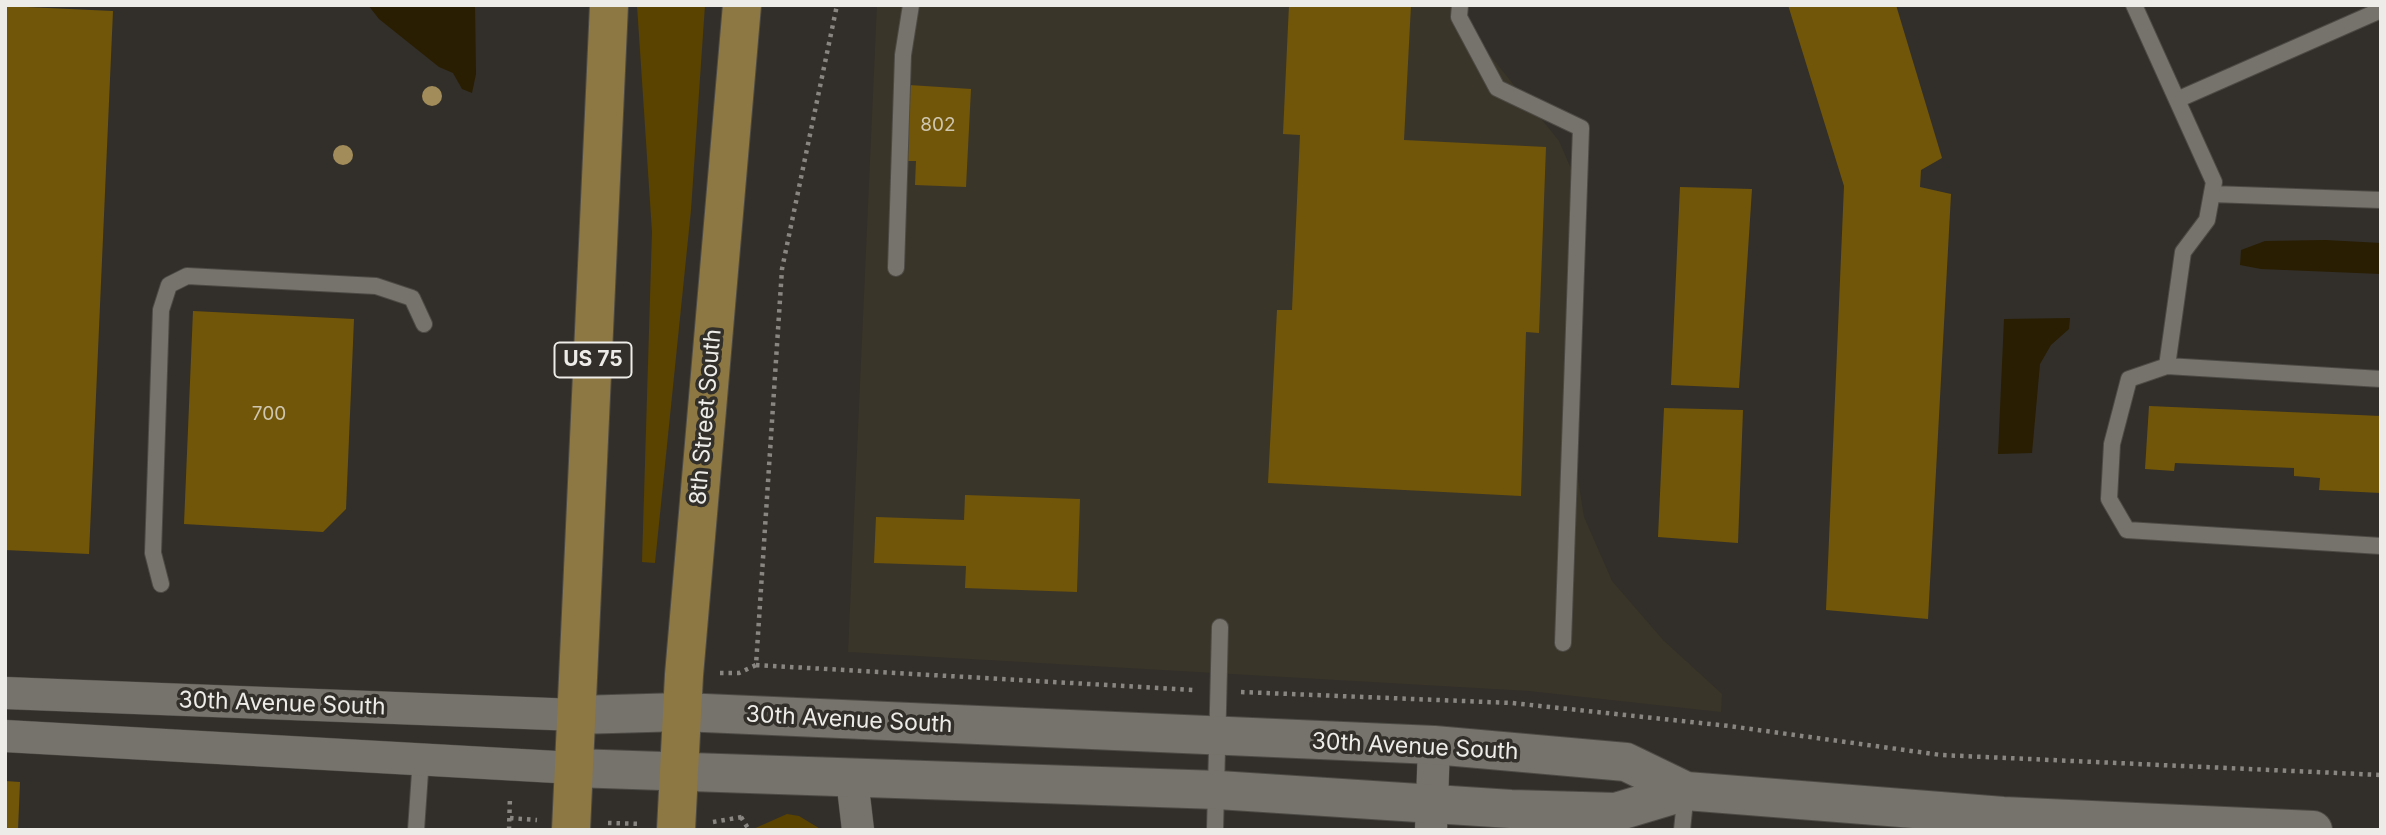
<!DOCTYPE html>
<html>
<head>
<meta charset="utf-8">
<style>
  body { margin:0 }
  #map { position:relative; width:2386px; height:835px; overflow:hidden; background:#322f2a; font-family:Inter,sans-serif }
  canvas { display:block }
  .frame { position:absolute; inset:0; border:7px solid #eeece8; pointer-events:none }
</style>
</head>
<body>
<div id="map">
<canvas width="2386" height="835"></canvas>
<div class="frame"></div>
</div>
<script>
const c = document.querySelector('canvas').getContext('2d');
c.lineJoin = 'round';
function fillPath(path, color) { c.fillStyle = color; c.fill(path, 'evenodd'); }
const poly = rows => new Path2D(rows.map(r => 'M' + r).join(''));
function stroke(path, color, width, dash) { c.strokeStyle = color; c.lineWidth = width; c.lineCap = dash ? 'butt' : 'round'; c.setLineDash(dash || []); c.stroke(path); }
function label(font, color, halo, rows, align = 'center') {
  c.font = font + ' Inter,sans-serif'; c.lineWidth = 7; c.setLineDash([]); c.textBaseline = 'middle'; c.strokeStyle = halo; c.fillStyle = color; for (const [text, x, y, turn = 0] of rows) {
    c.save(); c.translate(x, y); c.rotate((+turn || 0) * Math.PI / 180); c.textAlign = isNaN(turn) ? turn : align; if (halo) c.strokeText(text, 0, 0); c.fillText(text, 0, 0); c.restore();
  }
}
fillPath(poly([
  [877,5,1460,5,1459,17,1559,141,1585,201,1574,454,1584,517,1612,581,1663,640,1722,694,1721,712,1529,691,848,652]
]), '#3a3529');
fillPath(poly([
  [637,5,705,5,691,210,655,563,642,562,652,232],
  [787,814,799,816,822,830,751,830]
]), '#5a4300');
fillPath(poly([
  [368,5,475,5,476,74,472,93,462,89,453,73,439,67,379,19],
  [2325,240,2381,243,2381,274,2261,269,2240,265,2241,250,2265,241],
  [2070,318,2069,329,2051,345,2040,364,2032,453,1998,454,2004,319]
]), '#291e02');
fillPath(poly([
  [1289,5,1411,5,1404,140,1546,147,1539,333,1526,332,1521,496,1268,483,1277,310,1292,310,1300,135,1283,134],
  [1788,5,1896,5,1942,158,1921,170,1920,187,1951,194,1928,619,1826,610,1844,186],
  [5,6,113,11,89,554,5,550],
  [909,85,971,89,966,187,915,185,916,161,905,161],
  [1680,187,1752,189,1739,388,1671,385],
  [193,311,354,319,346,509,323,532,184,524],
  [2149,406,2381,416,2381,493,2319,490,2320,478,2294,476,2294,468,2175,463,2174,471,2145,469],
  [1664,408,1743,410,1738,543,1658,537],
  [965,495,1080,499,1077,592,965,588,966,566,874,563,876,517,964,520],
  [5,781,20,782,18,830,5,830]
]), '#715609');
const service = poly([
  [1460,5,1459,17,1497,88,1581,128,1563,643],
  [2134,5,2214,182,2207,220,2183,252,2167,366],
  [2179,99,2381,10],
  [2212,194,2381,200],
  [896,268,903,55,911,5],
  [2381,379,2167,366,2129,379,2112,444,2109,499,2127,530,2381,546],
  [161,584,153,553,161,310,169,285,187,276,376,286,412,298,424,324],
  [416,830,421,758],
  [1215,830,1220,627],
  [1682,830,1686,791]
]);
const minor = poly([
  [5,693,577,715],
  [5,736,574,768],
  [852,779,858,830],
  [1431,830,1434,745]
]);
const tertiary = poly([
  [577,715,682,712,1434,745,1626,762,1686,791,2003,816,2313,830],
  [574,768,1218,790,1511,809,1616,812,1686,791]
]);
const primary = poly([
  [571,830,609,5],
  [676,830,684,675,742,5]
]);
stroke(service, '#4d4a45', 18);
stroke(minor, '#4d4a45', 33);
stroke(tertiary, '#4d4a45', 40);
stroke(primary, '#4d4a45', 40);
stroke(poly([
  [756,665,1194,690],
  [720,673,739,673,756,665,782,269,837,5],
  [1241,692,1512,703,1729,726,1941,755,2381,775],
  [741,817,749,830],
  [510,818,537,820],
  [713,822,742,817],
  [608,823,642,824],
  [509,830,510,796]
]), '#898681', 4.5, [3.5, 5]);
stroke(service, '#76736c', 16);
stroke(minor, '#76736c', 32);
stroke(tertiary, '#76736c', 38);
stroke(primary, '#8d7844', 38);
c.fillStyle = '#a28c59';
for (const [x, y] of [
  [432,96],
  [343,155]
]) { c.beginPath(); c.arc(x, y, 10, 0, 2 * Math.PI); c.fill(); }
label('19px', '#cfc6b0', null, [
  ["802",938,125],
  ["700",269,414]
]);
for (const [x, y, w] of [
  [593,360,77]
]) { const box = new Path2D(); box.roundRect(x - w / 2, y - 17.5, w, 35, 5); c.fillStyle = '#322f2a'; c.fill(box); stroke(box, '#eeece8', 2); }
label('bold 21px', '#eeece8', null, [
  ["US 75",593,360]
]);
label('23px', '#eeece8', '#322f2a', [
  ["8th Street South",706,417,-85],
  ["30th Avenue South",282,704,2],
  ["30th Avenue South",849,720,3],
  ["30th Avenue South",1415,747,3]
]);
</script>
</body>
</html>
